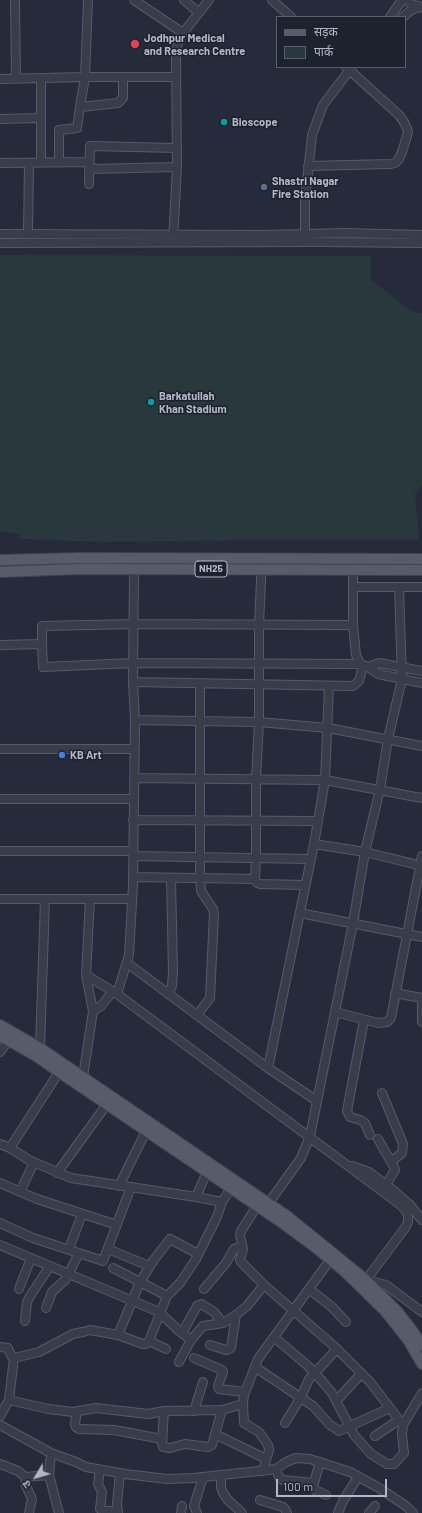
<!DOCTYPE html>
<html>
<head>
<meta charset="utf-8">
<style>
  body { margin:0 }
  #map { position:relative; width:422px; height:1513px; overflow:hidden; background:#252b3a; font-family:Barlow,"Noto Sans Devanagari",sans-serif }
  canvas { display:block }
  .legend { position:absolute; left:276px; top:16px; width:130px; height:52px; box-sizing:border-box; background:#1d222f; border:1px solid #595e6b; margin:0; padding:5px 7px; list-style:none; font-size:12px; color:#b4b8c6 }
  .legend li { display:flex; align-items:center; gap:8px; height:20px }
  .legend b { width:20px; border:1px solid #595e6b }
  .north { position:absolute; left:16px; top:1457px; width:40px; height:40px; -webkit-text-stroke:3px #1d222f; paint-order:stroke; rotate:232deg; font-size:11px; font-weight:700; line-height:16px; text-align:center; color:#b4b8c6 }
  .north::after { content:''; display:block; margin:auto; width:14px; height:18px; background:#b4b8c6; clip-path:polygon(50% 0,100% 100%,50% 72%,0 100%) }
  .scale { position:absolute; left:276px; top:1479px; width:111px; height:18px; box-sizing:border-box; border:2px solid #b4b8c6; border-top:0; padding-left:5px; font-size:12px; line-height:14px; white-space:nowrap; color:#b4b8c6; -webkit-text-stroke:3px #1d222f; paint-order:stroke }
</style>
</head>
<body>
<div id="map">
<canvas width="422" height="1513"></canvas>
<ul class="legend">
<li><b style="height:5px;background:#565c6a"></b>सड़क</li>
<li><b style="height:11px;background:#28383c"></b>पार्क</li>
</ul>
<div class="north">उ</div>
<div class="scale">100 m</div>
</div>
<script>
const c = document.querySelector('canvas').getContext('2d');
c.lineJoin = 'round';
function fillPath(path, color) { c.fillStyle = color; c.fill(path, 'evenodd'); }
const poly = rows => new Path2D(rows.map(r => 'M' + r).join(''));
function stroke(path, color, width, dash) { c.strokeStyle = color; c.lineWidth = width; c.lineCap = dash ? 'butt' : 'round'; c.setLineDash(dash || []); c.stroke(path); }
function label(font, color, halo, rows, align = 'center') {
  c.font = font + ' Barlow,sans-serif'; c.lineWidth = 3; c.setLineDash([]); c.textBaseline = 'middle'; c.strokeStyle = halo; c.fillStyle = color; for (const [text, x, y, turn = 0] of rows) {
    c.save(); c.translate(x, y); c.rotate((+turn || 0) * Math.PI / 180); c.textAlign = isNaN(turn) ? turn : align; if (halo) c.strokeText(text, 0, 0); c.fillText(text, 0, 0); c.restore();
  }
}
fillPath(poly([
  [0,255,371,256,371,280,414,313,422,313,422,485,415,494,419,540,247,540,104,542,19,539,20,534,0,531]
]), '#28383c');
const minor = poly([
  [15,0,16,79],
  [88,0,85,77,80,107,118,103,123,98,123,77],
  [134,0,183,33],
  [184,0,198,12],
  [272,0,291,17],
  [407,0,411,4,421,7],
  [390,17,402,0],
  [403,17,411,10,420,7],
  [41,78,41,163],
  [0,79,85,77,176,77],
  [0,119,41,118],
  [0,163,89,162],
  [59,163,59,130,77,128,80,107],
  [308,166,391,164,395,163,399,159,402,152,407,136,408,131,404,122,399,115,346,67],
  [89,169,177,167],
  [89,184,90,146,177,148],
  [0,234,262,235,345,233,422,235],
  [28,234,29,163],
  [305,238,305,200,312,135,323,105,352,67],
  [173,240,177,167,176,56,178,42,183,33,209,0],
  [0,243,319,242,422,243],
  [262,558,259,625,259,722,256,779,256,858,255,879,257,883,260,884,305,885],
  [353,570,353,625,356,655,360,664],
  [353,587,422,587],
  [42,644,42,626,134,624,353,625],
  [0,645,42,644,43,667,134,663,360,664,368,667,378,674,422,683],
  [368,667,379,663,422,671],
  [133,682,353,686,359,681,363,666],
  [135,720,259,722,328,728,422,746],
  [0,749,134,749],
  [134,778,325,780,422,798],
  [0,799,134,799],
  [133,820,318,821],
  [314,844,365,852,422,866],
  [0,851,133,851],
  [133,856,310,859],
  [133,877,255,879],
  [0,899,132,899],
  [90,899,86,975,93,1011],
  [300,913,422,937],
  [127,963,268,1068],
  [86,975,117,994,402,1206,408,1214,408,1222,405,1228,366,1280,386,1285,422,1312],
  [395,993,422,998],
  [117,994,129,955,133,885,135,720,133,682,134,570],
  [168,994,172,986,173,972,171,878],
  [422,1004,422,1022],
  [335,1012,378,1023,387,1022,391,1018,422,856],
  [197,1015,210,998,214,914,213,909,201,891,200,877,200,684],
  [364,1020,347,1111,350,1117,360,1120,365,1123,370,1135],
  [40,1048,45,899],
  [0,1052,8,1041],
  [83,1077,93,1011,101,1006,113,991],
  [382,1093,403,1144,402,1153,392,1161],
  [317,1101,268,1068,314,844,325,780,329,686],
  [378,1139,394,1167,395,1170,386,1185],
  [0,1144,10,1148,29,1160,71,1178,196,1197,207,1172],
  [10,1148,59,1072],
  [352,1166,369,1172,394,1191,409,1204,422,1220],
  [57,1173,107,1104],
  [0,1183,37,1199,117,1225],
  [119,1186,146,1131],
  [20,1192,34,1162],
  [196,1197,222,1202],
  [268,1204,301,1158,310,1136,353,923,365,852,380,789,388,739,402,679,399,587],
  [257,1206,241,1231,240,1235,243,1249,240,1260,242,1263,264,1285,335,1347,370,1382,403,1425],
  [0,1223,33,1238,103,1261,131,1187],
  [0,1245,159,1312,178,1330,191,1340,203,1326,223,1323,236,1315,247,1306,264,1285],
  [69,1249,82,1214],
  [108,1249,149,1266],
  [113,1268,167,1296],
  [19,1289,31,1258],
  [204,1289,226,1263,234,1249,242,1246],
  [309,1289,332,1307,346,1322],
  [46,1308,52,1292,66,1279,79,1253],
  [25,1321,27,1302,30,1296,50,1266],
  [182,1333,197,1306,201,1304,214,1312,223,1323],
  [118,1335,143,1344,146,1344,149,1341,167,1296,180,1283,196,1259,217,1217,222,1202,231,1188],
  [274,1337,308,1366,321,1380,332,1393,354,1435,371,1454,387,1464,394,1464,404,1453,402,1434,403,1425,422,1393],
  [149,1341,166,1349],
  [210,1345,226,1350,231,1348,236,1315],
  [0,1347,8,1348,12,1357,14,1358,39,1352,73,1334,83,1332,90,1330,118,1335,140,1282,153,1261,170,1239,198,1254],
  [194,1358,222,1370,223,1372,218,1386,219,1389,245,1392],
  [179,1362,191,1340],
  [255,1367,313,1406,329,1424,339,1431,390,1408],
  [9,1400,14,1358],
  [336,1401,361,1374],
  [243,1404,244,1423,259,1432,268,1445,269,1450,263,1471],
  [77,1411,75,1424,76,1427,79,1429,114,1430,162,1439],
  [164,1411,162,1444,163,1447,170,1448,185,1444,208,1447,212,1445,222,1410],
  [194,1411,203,1382],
  [0,1416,9,1400,48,1409,73,1412,96,1408,148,1414,164,1411,222,1410,243,1404,244,1395,258,1359,330,1260],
  [285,1423,301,1397,309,1379,337,1349],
  [0,1425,51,1453,76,1462,86,1467,125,1474,167,1479,193,1478,269,1470,276,1469,286,1462,296,1458,310,1459,350,1472,379,1488,406,1506,413,1513],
  [215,1434,266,1459],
  [375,1436,399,1420],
  [51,1453,49,1475,59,1513],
  [320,1462,313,1486,315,1490,326,1495],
  [0,1464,18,1471,25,1477,26,1486,32,1499,29,1513],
  [276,1469,279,1477,283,1480,313,1483],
  [100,1470,98,1484,102,1492,100,1509,104,1511,118,1511],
  [221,1475,221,1487,223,1493,228,1500,242,1513],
  [25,1477,49,1475],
  [260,1500,283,1507,285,1509,287,1513],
  [118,1513,117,1503,120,1474],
  [181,1513,182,1506],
  [197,1513,194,1506,203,1477],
  [338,1513,343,1501,358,1477],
  [369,1513,375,1506]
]);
const major = poly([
  [0,560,80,558,422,559],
  [0,572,79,569,422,570],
  [0,1025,40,1048,287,1216,366,1280,397,1311,412,1330,422,1345],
  [0,1036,36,1056,59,1072,278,1220,315,1247,343,1270,385,1311,408,1340,422,1364]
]);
stroke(minor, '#565b68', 10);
stroke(major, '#414653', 12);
stroke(minor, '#383d4a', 8);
stroke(major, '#565c6a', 10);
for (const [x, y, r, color] of [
  [135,44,5,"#e0444e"],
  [224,122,4,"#0f9aa8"],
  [264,187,4,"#5c6f8a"],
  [151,402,4,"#0f9aa8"],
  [62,755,4,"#3f7fe0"]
]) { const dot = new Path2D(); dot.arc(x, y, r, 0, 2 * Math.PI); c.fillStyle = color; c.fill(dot); stroke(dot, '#1d222f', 1.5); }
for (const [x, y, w] of [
  [211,569,32]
]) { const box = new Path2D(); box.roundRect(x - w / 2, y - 8, w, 16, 3); c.fillStyle = '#1d222f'; c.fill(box); stroke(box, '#b4b8c6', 1); }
label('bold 10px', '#b4b8c6', null, [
  ["NH25",211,569]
]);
label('bold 11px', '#b4b8c6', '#1d222f', [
  ["Jodhpur Medical",144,38],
  ["and Research Centre",144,51],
  ["Bioscope",232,122],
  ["Shastri Nagar",272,181],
  ["Fire Station",272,194],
  ["Barkatullah",159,396],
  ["Khan Stadium",159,409],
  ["KB Art",70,755]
], 'left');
</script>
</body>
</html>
